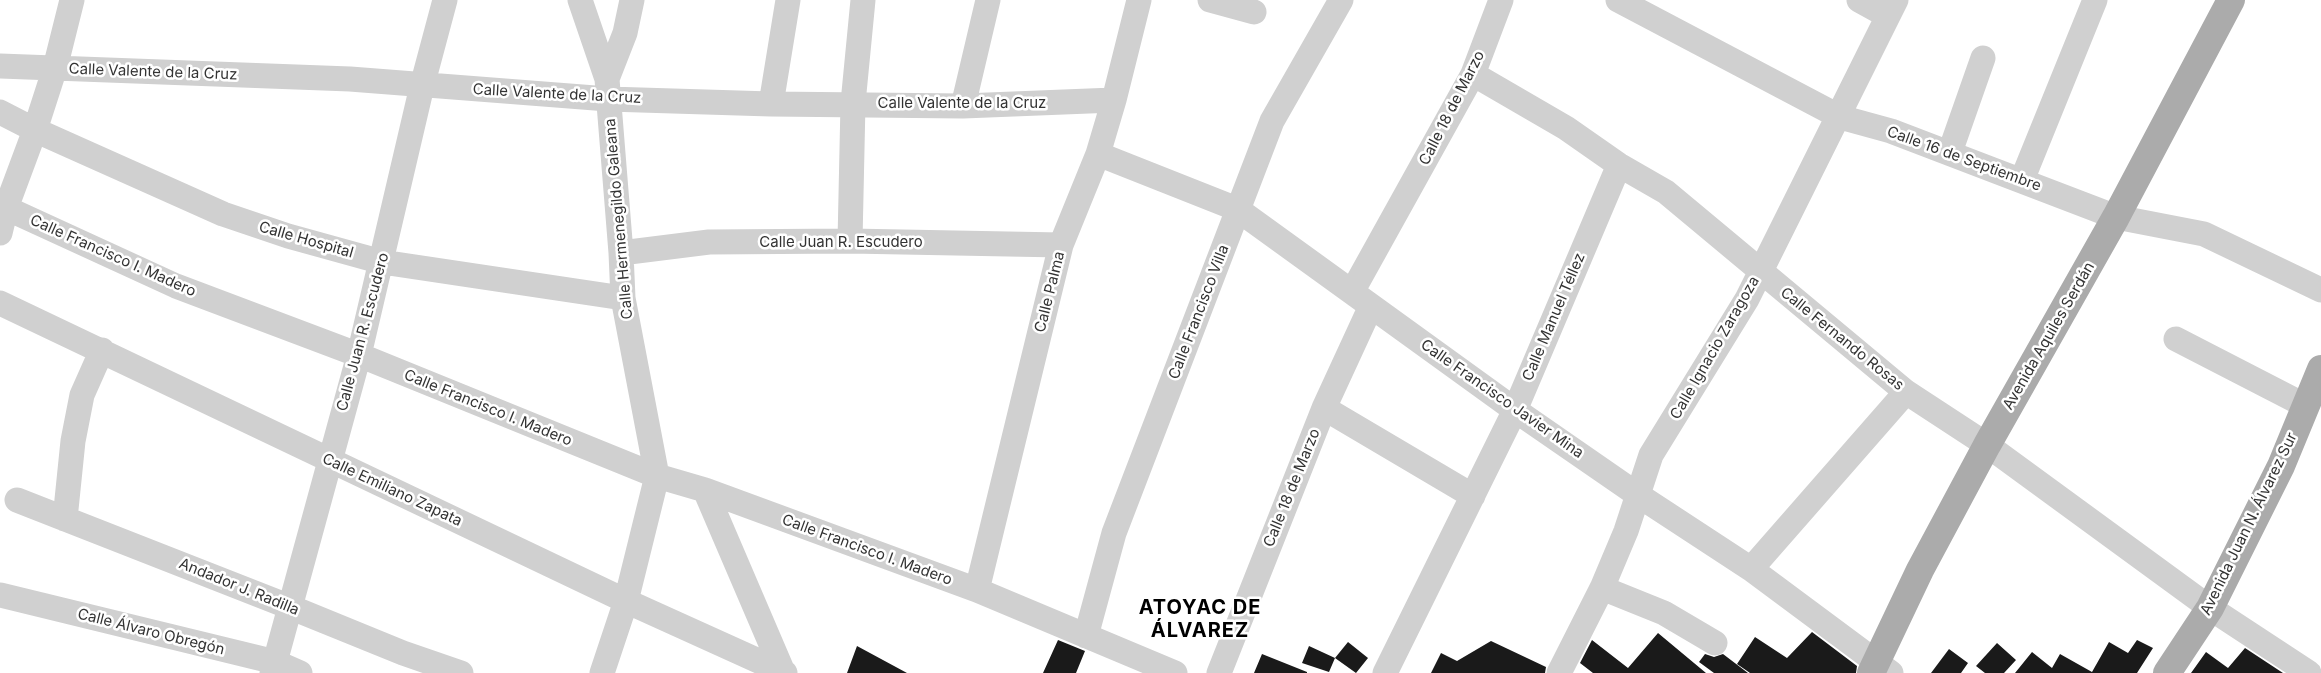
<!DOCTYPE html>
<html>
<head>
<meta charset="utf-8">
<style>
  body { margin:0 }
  canvas { display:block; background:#fff }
</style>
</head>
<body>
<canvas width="2321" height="673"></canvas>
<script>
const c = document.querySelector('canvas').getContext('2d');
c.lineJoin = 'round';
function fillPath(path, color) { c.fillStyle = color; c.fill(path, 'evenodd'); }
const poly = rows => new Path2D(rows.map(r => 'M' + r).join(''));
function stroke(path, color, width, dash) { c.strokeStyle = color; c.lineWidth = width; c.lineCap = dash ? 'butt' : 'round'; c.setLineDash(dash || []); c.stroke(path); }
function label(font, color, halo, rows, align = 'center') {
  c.font = font + ' Inter,sans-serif'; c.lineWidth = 5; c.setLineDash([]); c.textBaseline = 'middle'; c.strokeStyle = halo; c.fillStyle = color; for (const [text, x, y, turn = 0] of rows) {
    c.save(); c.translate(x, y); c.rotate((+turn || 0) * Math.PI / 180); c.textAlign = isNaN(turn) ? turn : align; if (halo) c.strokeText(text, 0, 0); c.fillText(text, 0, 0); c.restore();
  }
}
fillPath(poly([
  [1812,632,1857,666,1856,673,1750,673,1737,664,1755,637,1787,658],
  [1658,633,1706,673,1593,673,1580,663,1592,640,1628,668],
  [1058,640,1085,651,1076,673,1043,673],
  [2137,640,2153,648,2137,673,2015,673,2032,652,2052,668,2060,654,2092,672,2109,642,2128,653],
  [1491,641,1546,667,1545,673,1431,673,1441,653,1457,661],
  [1348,642,1368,658,1356,673,1335,658],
  [1997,643,2016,660,2004,673,1985,673,1976,666],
  [857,646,907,673,847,673],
  [1309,646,1335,658,1329,672,1302,663],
  [2245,648,2283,673,2191,673,2206,652,2228,668],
  [1949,649,1968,663,1961,673,1931,673],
  [1262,654,1307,672,1307,673,1254,673],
  [1705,654,1714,657,1723,654,1748,673,1714,673,1699,662]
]), '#1a1a1a');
stroke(poly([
  [580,0,607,79,621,253,623,298,657,476,626,601,602,673],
  [1210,0,1254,12],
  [1618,0,1840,117,1891,131,2116,217,2204,234,2321,290],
  [1859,0,1888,16],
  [0,66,350,79,608,99,771,104,963,106,1114,100],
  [1473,74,1566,128,1619,165,1666,192,1906,392,1987,445,2210,608,2309,673],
  [607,79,625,33,632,0],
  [771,104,788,0],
  [963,106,988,0],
  [0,112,35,130,223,214,288,236,382,262,623,298],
  [1950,152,1983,58],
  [1098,154,1237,209,1515,410,1638,495,1751,569,1891,673],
  [2022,180,2095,0],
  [6,208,176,286,359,355,657,476,705,490,977,590,1175,673],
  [0,233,6,208,35,130,55,68,72,0],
  [850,241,853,103,863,0],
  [621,253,709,242,850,241,1061,245],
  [1352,292,1473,74,1501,0],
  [0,303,626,601,785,673],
  [2176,339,2306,406],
  [1324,408,1473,496],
  [705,490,783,672],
  [17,500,290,607,403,653,461,673],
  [65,519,73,441,82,395,102,350],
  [1751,569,1906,392],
  [1602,588,1664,613,1715,643],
  [977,590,1061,245,1098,154,1114,100,1139,0],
  [0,595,275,662,300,673],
  [1086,636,1114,533,1272,121,1341,0],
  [272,673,359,355,422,86,445,0],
  [1219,673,1324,408,1371,306],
  [1385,673,1515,410,1619,165],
  [1559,673,1602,588,1626,531,1651,455,1747,299,1896,0]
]), '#d0d0d0', 25);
stroke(poly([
  [1871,673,1920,570,1987,445,2116,217,2231,0],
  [2167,673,2210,608,2281,466,2321,369]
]), '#ababab', 28);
label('15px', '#333', '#fff', [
  ["Calle Valente de la Cruz",153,72,2],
  ["Calle Valente de la Cruz",557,94,3],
  ["Calle Valente de la Cruz",962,103],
  ["Calle 18 de Marzo",1452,108,-63],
  ["Calle 16 de Septiembre",1964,159,20],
  ["Calle Hermenegildo Galeana",619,219,-95],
  ["Calle Hospital",306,240,16],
  ["Calle Juan R. Escudero",841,242],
  ["Calle Francisco I. Madero",113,256,24],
  ["Calle Palma",1050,292,-76],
  ["Calle Francisco Villa",1199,312,-69],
  ["Calle Manuel Téllez",1554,317,-67],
  ["Calle Juan R. Escudero",363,332,-75],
  ["Avenida Aquiles Serdán",2049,336,-60],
  ["Calle Fernando Rosas",1842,339,39],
  ["Calle Ignacio Zaragoza",1715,348,-60],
  ["Calle Francisco Javier Mina",1502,399,35],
  ["Calle Francisco I. Madero",488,408,22],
  ["Calle 18 de Marzo",1292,488,-68],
  ["Calle Emiliano Zapata",392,490,25],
  ["Avenida Juan N. Álvarez Sur",2249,524,-64],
  ["Calle Francisco I. Madero",867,550,20],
  ["Andador J. Radilla",239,587,22],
  ["Calle Álvaro Obregón",151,632,14]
]);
c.letterSpacing = '1px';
label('bold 20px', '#000', '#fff', [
  ["ATOYAC DE",1200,608],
  ["ÁLVAREZ",1200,631]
]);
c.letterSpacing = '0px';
</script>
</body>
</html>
